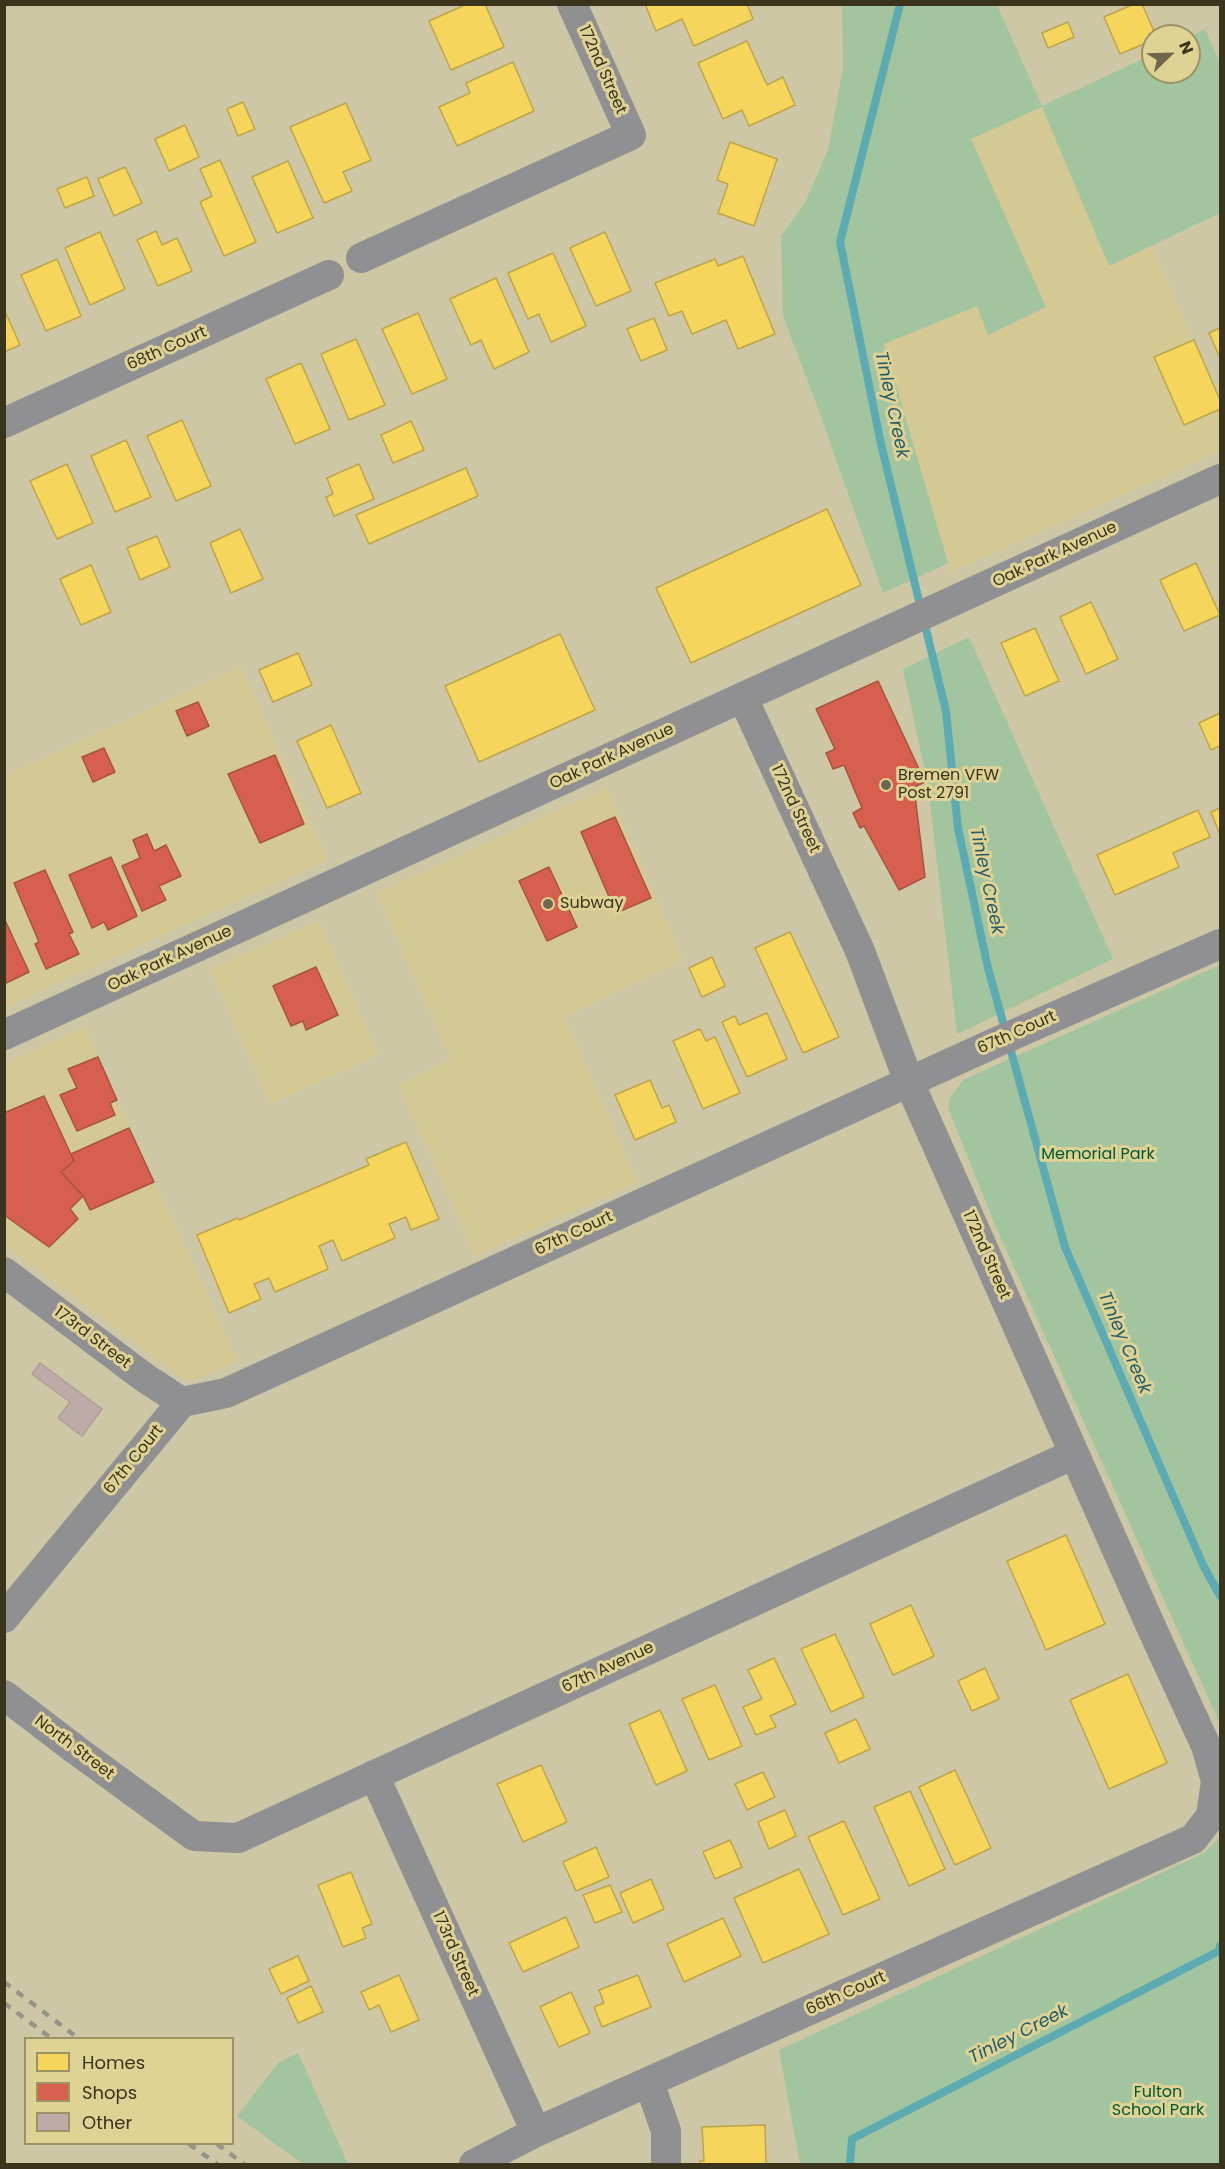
<!DOCTYPE html>
<html>
<head>
<meta charset="utf-8">
<style>
  body { margin:0 }
  #map { position:relative; width:1225px; height:2169px; overflow:hidden; background:#cdc7a5; font-family:Poppins,sans-serif }
  canvas { display:block }
  .frame { position:absolute; inset:0; border:6px solid #39341b; pointer-events:none }
  .legend { position:absolute; left:24px; top:2037px; width:210px; height:108px; box-sizing:border-box; background:#ded294; border:2px solid #9c9364; margin:0; padding:8px 10px; list-style:none; font-size:18px; color:#39341b }
  .legend li { display:flex; align-items:center; gap:12px; height:30px }
  .legend b { width:30px; border:2px solid #9c9364 }
  .north { position:absolute; left:1141px; top:24px; width:60px; height:60px; box-sizing:border-box; background:#ded294; border:2px solid #9c9364; border-radius:50%; rotate:67deg; font-size:16px; font-weight:700; line-height:24px; text-align:center; color:#39341b }
  .north::after { content:''; display:block; margin:auto; width:21px; height:27px; background:#6d674b; clip-path:polygon(50% 0,100% 100%,50% 72%,0 100%) }
</style>
</head>
<body>
<div id="map">
<canvas width="1225" height="2169"></canvas>
<div class="frame"></div>
<ul class="legend">
<li><b style="height:16px;background:#f6d55c"></b>Homes</li>
<li><b style="height:16px;background:#d6604d"></b>Shops</li>
<li><b style="height:16px;background:#beaba7"></b>Other</li>
</ul>
<div class="north">N</div>
</div>
<script>
const c = document.querySelector('canvas').getContext('2d');
c.lineJoin = 'round';
function fillPath(path, color) { c.fillStyle = color; c.fill(path, 'evenodd'); }
const poly = rows => new Path2D(rows.map(r => 'M' + r).join(''));
function stroke(path, color, width, dash) { c.strokeStyle = color; c.lineWidth = width; c.lineCap = dash ? 'butt' : 'round'; c.setLineDash(dash || []); c.stroke(path); }
function label(font, color, halo, rows, align = 'center') {
  c.font = font + ' Poppins,sans-serif'; c.lineWidth = 6; c.setLineDash([]); c.textBaseline = 'middle'; c.strokeStyle = halo; c.fillStyle = color; for (const [text, x, y, turn = 0] of rows) {
    c.save(); c.translate(x, y); c.rotate((+turn || 0) * Math.PI / 180); c.textAlign = isNaN(turn) ? turn : align; if (halo) c.strokeText(text, 0, 0); c.fillText(text, 0, 0); c.restore();
  }
}
fillPath(poly([
  [1042,107,1109,265,1151,246,1220,401,1220,451,951,572,884,344,978,306,988,335,1045,307,971,139],
  [241,667,327,860,5,1007,4,776],
  [607,788,683,960,564,1017,637,1182,475,1256,399,1085,451,1058,377,893],
  [319,921,378,1055,271,1104,210,969],
  [84,1027,237,1361,199,1378,185,1380,5,1245,4,1064]
]), '#d4c993');
fillPath(poly([
  [842,5,997,5,1042,106,1153,54,1153,72,1189,72,1189,37,1205,29,1220,63,1220,213,1109,266,1042,107,971,139,1046,307,988,335,977,306,884,344,948,563,883,593,819,411,783,316,781,236,805,203,828,150,843,67],
  [969,637,1113,959,957,1034,928,786,903,669],
  [1220,965,1220,1724,995,1225,948,1108,950,1098,963,1080],
  [1220,1837,1220,2164,800,2164,779,2050,1204,1853],
  [298,2053,348,2164,303,2164,237,2116,279,2062]
]), '#a2c5a0');
const homes = poly([
  [467,4,485,4,504,47,451,70,429,21,467,4],
  [645,4,747,4,753,19,694,46,682,19,656,31,645,4],
  [1134,4,1142,4,1156,36,1153,36,1153,40,1120,54,1104,17,1134,4],
  [1068,22,1074,37,1048,48,1042,33,1068,22],
  [747,41,767,85,783,77,795,105,749,126,742,110,723,119,698,63,747,41],
  [513,62,534,111,457,146,439,107,470,93,466,83,513,62],
  [243,102,255,129,238,136,227,109,243,102],
  [346,103,371,160,343,172,352,191,324,203,290,127,346,103],
  [185,125,199,157,169,171,155,139,185,125],
  [730,142,777,159,754,226,718,213,728,184,717,180,730,142],
  [220,160,256,242,224,256,200,202,212,196,200,169,220,160],
  [288,161,313,218,277,233,252,177,288,161],
  [125,167,142,203,114,216,98,179,125,167],
  [87,177,94,196,65,208,57,189,87,177],
  [156,231,162,245,177,238,192,271,158,286,137,240,156,231],
  [100,232,125,289,90,305,65,248,100,232],
  [605,232,631,291,596,306,570,248,605,232],
  [553,253,586,326,551,342,539,314,528,319,508,273,553,253],
  [743,256,775,334,738,349,726,320,692,334,682,311,669,316,655,283,715,259,718,266,743,256],
  [57,259,81,316,46,331,21,275,57,259],
  [496,278,529,352,494,369,481,340,471,345,450,299,496,278],
  [4,309,20,345,4,352,4,309],
  [418,313,447,379,412,394,382,329,418,313],
  [654,318,667,350,641,361,627,329,654,318],
  [1220,328,1220,358,1209,333,1220,328],
  [356,339,385,405,349,420,321,354,356,339],
  [1194,340,1220,400,1220,409,1184,425,1154,357,1194,340],
  [301,363,330,429,295,444,266,379,301,363],
  [182,420,211,486,176,501,147,436,182,420],
  [411,421,424,450,393,463,381,435,411,421],
  [126,440,151,497,115,512,91,456,126,440],
  [67,464,93,523,57,539,30,481,67,464],
  [359,464,374,499,334,516,326,497,333,494,327,478,359,464],
  [466,468,478,496,369,544,356,515,466,468],
  [827,509,861,585,691,663,656,588,827,509],
  [240,529,263,579,231,593,210,543,240,529],
  [157,536,170,567,140,580,127,548,157,536],
  [1196,563,1220,615,1184,631,1160,580,1196,563],
  [91,565,111,612,81,625,60,579,91,565],
  [1091,602,1118,659,1086,674,1060,617,1091,602],
  [1035,628,1059,681,1025,696,1001,643,1035,628],
  [560,634,595,710,479,762,445,686,560,634],
  [298,653,312,685,273,702,259,670,298,653],
  [1220,713,1220,746,1211,750,1199,723,1220,713],
  [331,725,361,793,327,808,297,741,331,725],
  [1220,808,1220,835,1211,812,1220,808],
  [1198,810,1210,837,1173,853,1179,867,1115,895,1097,855,1198,810],
  [790,932,839,1037,803,1053,755,948,790,932],
  [712,957,725,986,702,997,689,968,712,957],
  [767,1013,787,1059,747,1077,722,1022,735,1016,739,1025,767,1013],
  [700,1029,706,1041,715,1037,740,1093,703,1109,673,1041,700,1029],
  [650,1080,662,1108,669,1105,676,1122,635,1140,615,1095,650,1080],
  [406,1142,439,1219,411,1230,406,1217,389,1224,395,1238,342,1261,333,1240,319,1246,328,1269,275,1292,269,1278,254,1284,261,1299,229,1313,197,1235,238,1218,239,1220,369,1165,366,1159,406,1142],
  [1066,1535,1105,1624,1046,1650,1007,1561,1066,1535],
  [911,1605,934,1656,893,1675,870,1624,911,1605],
  [835,1634,864,1697,831,1712,801,1649,835,1634],
  [774,1658,796,1704,770,1716,776,1727,756,1735,743,1707,762,1699,748,1670,774,1658],
  [985,1668,999,1699,972,1711,958,1681,985,1668],
  [1128,1674,1167,1763,1109,1789,1070,1700,1128,1674],
  [715,1685,742,1746,709,1760,682,1699,715,1685],
  [660,1710,687,1771,656,1785,629,1724,660,1710],
  [856,1719,870,1749,839,1763,825,1733,856,1719],
  [541,1765,567,1822,523,1842,497,1784,541,1765],
  [955,1770,991,1848,955,1865,919,1787,955,1770],
  [763,1772,775,1797,747,1810,735,1784,763,1772],
  [910,1791,945,1869,909,1886,874,1807,910,1791],
  [785,1810,796,1836,769,1849,758,1822,785,1810],
  [844,1821,880,1899,843,1915,808,1837,844,1821],
  [730,1840,742,1867,715,1879,703,1852,730,1840],
  [596,1847,609,1877,576,1891,563,1862,596,1847],
  [799,1869,829,1934,763,1963,734,1898,799,1869],
  [351,1872,372,1924,362,1928,366,1938,343,1947,318,1885,351,1872],
  [651,1879,664,1909,633,1923,620,1893,651,1879],
  [610,1885,622,1912,595,1923,583,1895,610,1885],
  [566,1917,579,1947,523,1972,509,1943,566,1917],
  [723,1918,741,1956,684,1982,667,1944,723,1918],
  [298,1956,309,1981,281,1994,269,1969,298,1956],
  [399,1975,419,2020,391,2032,379,2005,369,2010,361,1992,399,1975],
  [638,1975,651,2007,602,2027,594,2007,604,2003,599,1990,638,1975],
  [311,1986,323,2012,298,2023,287,1998,311,1986],
  [571,1992,590,2033,559,2047,540,2007,571,1992],
  [765,2125,766,2164,700,2164,700,2161,704,2161,702,2127,765,2125]
]);
fillPath(homes, '#f6d55c');
stroke(homes, '#bda548', 1.5);
const shops = poly([
  [878,681,925,782,914,787,925,877,899,890,864,826,860,828,853,813,862,808,844,765,833,769,826,753,835,749,816,709,878,681],
  [198,702,209,726,187,736,176,711,198,702],
  [104,748,115,772,93,782,82,757,104,748],
  [275,755,304,824,260,843,228,774,275,755],
  [615,817,651,898,616,913,581,832,615,817],
  [147,834,154,851,166,845,181,876,159,886,166,900,142,911,122,866,140,858,133,840,147,834],
  [111,857,137,916,108,930,104,922,92,928,69,875,111,857],
  [549,867,577,927,547,941,519,881,549,867],
  [45,870,73,932,69,934,79,954,46,969,35,944,39,942,14,883,45,870],
  [4,918,29,972,4,984,4,918],
  [316,967,338,1015,306,1030,303,1021,291,1026,273,986,316,967],
  [98,1057,117,1100,110,1103,115,1115,77,1131,60,1095,77,1088,68,1069,98,1057],
  [44,1096,74,1161,61,1172,83,1196,70,1209,78,1219,49,1247,4,1215,4,1113,44,1096],
  [129,1128,154,1182,90,1210,83,1196,61,1172,74,1161,71,1154,129,1128]
]);
fillPath(shops, '#d6604d');
stroke(shops, '#a7533e', 1.5);
stroke(poly([
  [900,4,840,242,881,444,921,609],
  [924,621,946,711,958,828,988,968,1065,1247,1203,1565,1220,1596],
  [850,2164,852,2139,1219,1951,1220,1946]
]), '#5caab2', 8);
const building = poly([
  [40,1363,102,1409,82,1436,58,1418,70,1402,32,1374,40,1363]
]);
fillPath(building, '#beaba7');
stroke(building, '#ab9f97', 1.5);
stroke(poly([
  [361,258,631,135,572,4],
  [4,423,329,275],
  [4,1035,1220,479],
  [4,1272,145,1378,182,1402],
  [4,1618,182,1402,226,1393,990,1045,1220,944],
  [4,1695,76,1750,194,1836,238,1838,1074,1454],
  [374,1775,536,2132],
  [649,2082,666,2131,666,2164],
  [474,2164,536,2132,1193,1839,1211,1816,1216,1781,1206,1746,1153,1631,909,1082,860,951,743,698]
]), '#909092', 30);
stroke(poly([
  [4,1982,78,2038],
  [4,2003,51,2038],
  [189,2144,217,2164],
  [217,2144,244,2164]
]), '#969486', 4.5, [8, 8]);
for (const [x, y, r, color] of [
  [886,785,6,"#6d674b"],
  [548,904,6,"#6d674b"]
]) { const dot = new Path2D(); dot.arc(x, y, r, 0, 2 * Math.PI); c.fillStyle = color; c.fill(dot); stroke(dot, '#ded294', 2); }
label('16px', '#39341b', '#ded294', [
  ["172nd Street",602,70,66],
  ["68th Court",167,349,-24],
  ["Oak Park Avenue",1055,555,-25],
  ["Oak Park Avenue",612,757,-25],
  ["172nd Street",795,809,65],
  ["Oak Park Avenue",170,959,-25],
  ["67th Court",1017,1033,-24],
  ["67th Court",574,1234,-25],
  ["172nd Street",986,1255,66],
  ["173rd Street",92,1338,37],
  ["67th Court",134,1460,-51],
  ["67th Avenue",608,1668,-25],
  ["North Street",74,1748,37],
  ["173rd Street",455,1954,66],
  ["66th Court",846,1994,-24]
]);
label('16px', '#39341b', '#ded294', [
  ["Bremen VFW",898,776],
  ["Post 2791",898,794],
  ["Subway",560,904]
], 'left');
label('16px', '#005936', '#ded294', [
  ["Memorial Park",1098,1155],
  ["Fulton",1158,2093],
  ["School Park",1158,2111]
]);
label('italic 18px', '#235d6c', '#ded294', [
  ["Tinley Creek",891,405,78],
  ["Tinley Creek",986,881,78],
  ["Tinley Creek",1124,1343,67],
  ["Tinley Creek",1019,2035,-27]
]);
</script>
</body>
</html>
